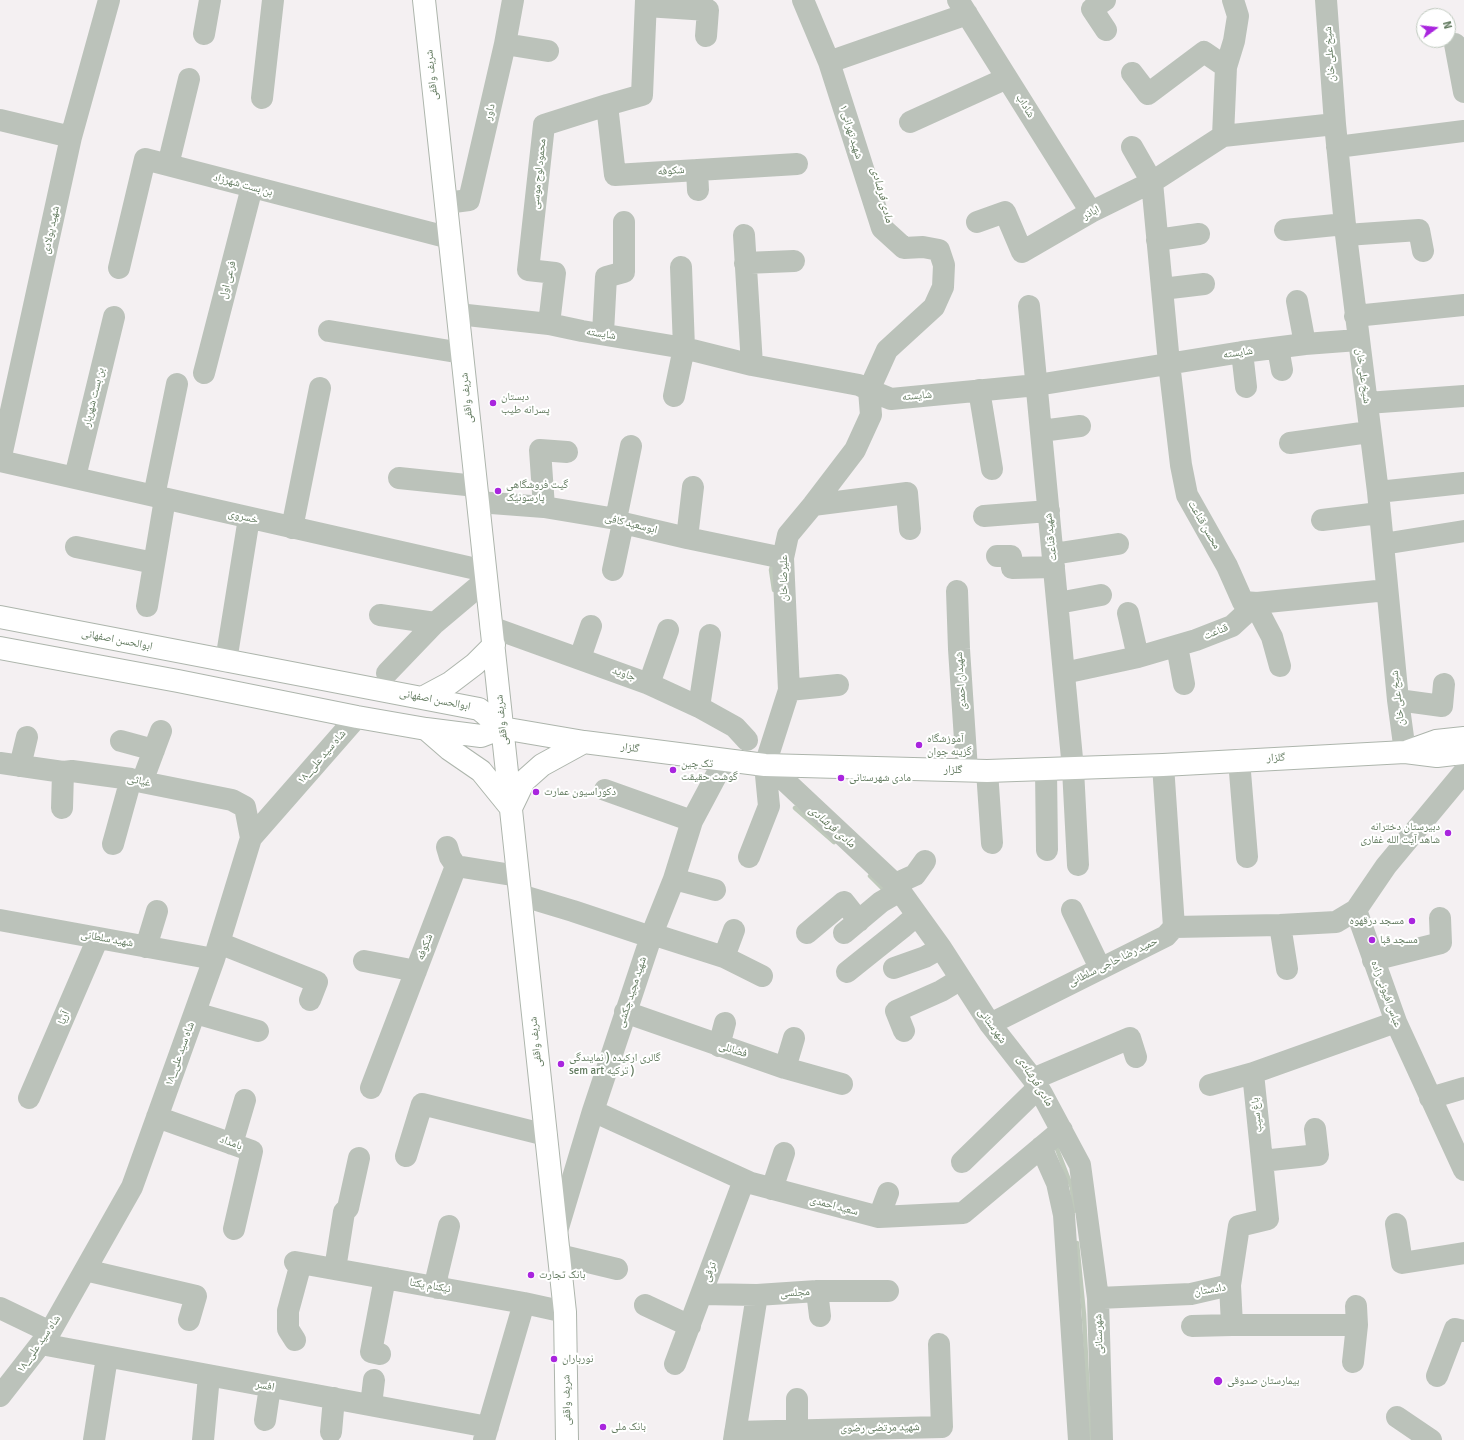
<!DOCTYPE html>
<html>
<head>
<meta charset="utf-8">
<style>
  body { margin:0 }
  #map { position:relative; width:1464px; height:1440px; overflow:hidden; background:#f4f0f2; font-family:Signika,sans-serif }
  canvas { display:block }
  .north { position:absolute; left:1416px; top:8px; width:40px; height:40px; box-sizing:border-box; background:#fff; border:1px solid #c0cabf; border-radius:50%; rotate:75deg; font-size:11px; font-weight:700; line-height:16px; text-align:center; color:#627a5f }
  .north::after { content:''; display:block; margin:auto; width:14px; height:18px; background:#a925de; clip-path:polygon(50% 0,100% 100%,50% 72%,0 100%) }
</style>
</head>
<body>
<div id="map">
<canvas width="1464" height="1440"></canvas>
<div class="north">N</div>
</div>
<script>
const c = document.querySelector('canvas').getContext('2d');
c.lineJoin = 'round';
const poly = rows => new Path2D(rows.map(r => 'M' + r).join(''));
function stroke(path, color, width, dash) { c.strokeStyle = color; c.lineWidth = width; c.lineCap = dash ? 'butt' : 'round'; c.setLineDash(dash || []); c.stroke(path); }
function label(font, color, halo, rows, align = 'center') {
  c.font = font + ' Signika,"Noto Naskh Arabic",sans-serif'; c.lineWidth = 4; c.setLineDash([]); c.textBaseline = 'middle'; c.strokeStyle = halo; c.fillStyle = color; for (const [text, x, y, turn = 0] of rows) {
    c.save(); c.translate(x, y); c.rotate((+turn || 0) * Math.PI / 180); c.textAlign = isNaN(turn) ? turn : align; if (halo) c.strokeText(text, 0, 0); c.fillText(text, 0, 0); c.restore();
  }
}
stroke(poly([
  [773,562,771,570,774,590],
  [795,808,834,842],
  [870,876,886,892],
  [1055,1144,1072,1188,1074,1211],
  [1077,1243,1084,1315,1090,1440]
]), '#bfc9bb', 4.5);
const major = poly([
  [424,0,565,1312,567,1440],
  [0,617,479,709,502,728],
  [0,648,178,681,357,717,426,729,481,736,502,728,584,742,765,765,987,771,1163,765,1405,752,1437,756,1464,753],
  [422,698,450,683,475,664,494,645],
  [426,729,449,749,481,771,511,808,524,781,542,765,584,742],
  [1408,751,1436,741,1464,738]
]);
stroke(major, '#adb5ac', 24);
stroke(poly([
  [958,0,1091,212],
  [1105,0,1092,9,1106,30],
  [1326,0,1335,124,1346,235,1378,492,1398,700,1405,752],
  [646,6,708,10,706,36],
  [204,34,210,0],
  [505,44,548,51],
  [1455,44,1464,92],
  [829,62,967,14],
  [1132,73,1148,94,1204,52,1226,67],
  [262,98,273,0],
  [607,105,615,175,797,164],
  [0,120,71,137],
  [910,122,1007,78],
  [1223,136,1226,67,1234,41,1238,16,1233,0],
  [1132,147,1152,182,1169,363,1181,465,1187,495,1227,566,1243,602,1257,603,1261,616,1272,637,1280,666],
  [1337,147,1464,131],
  [168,165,189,79],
  [697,170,698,190],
  [446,203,469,200,505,44,513,0],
  [977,222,1005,212,1022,252,1091,212,1152,182,1223,136,1335,124],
  [1285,230,1345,224],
  [744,235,752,365],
  [1346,235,1419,230,1423,251],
  [1157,240,1199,234],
  [745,263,794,261],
  [119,268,145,159,450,238],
  [1162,289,1204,284],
  [1297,301,1305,344],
  [1029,306,1073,769,1078,865],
  [458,314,549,324,582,331,684,348,752,365,859,385,869,390,891,399,1037,385,1242,352,1305,344,1358,340],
  [1355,316,1464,305],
  [549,324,555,273,528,270,544,125,607,105,642,95,646,0],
  [329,331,462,353],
  [603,333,606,277,624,272,624,222],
  [1278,348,1282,370],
  [1242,352,1246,387],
  [204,373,252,187],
  [979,390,992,469],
  [674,396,684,348,681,267],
  [1367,403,1464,396],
  [1041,431,1080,426],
  [1290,443,1369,432],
  [0,461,485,571],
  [0,461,71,137,109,0],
  [75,477,114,317],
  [399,478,476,486],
  [1378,492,1464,483],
  [154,496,177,384],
  [478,502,544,507,616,519,623,523,687,538,783,558],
  [813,505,907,493,910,529],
  [544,507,540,450,567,452],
  [984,516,1049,511],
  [616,519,631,446],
  [1322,520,1379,513],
  [292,528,320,388],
  [687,538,693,487],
  [1383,544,1464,531],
  [76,547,154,563],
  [1053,554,1118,544],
  [997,556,1011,556,1012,568,1054,567],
  [613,570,623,523],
  [957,591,959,649,967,770],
  [1058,603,1101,595],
  [147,606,165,499],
  [1128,613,1138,657],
  [380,615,435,623],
  [491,627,649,684,699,707,735,727,747,740],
  [1177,646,1184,684],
  [580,658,591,626],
  [226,661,249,518],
  [387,673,435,623,486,580],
  [1064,673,1138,657,1196,640,1232,626,1257,603,1387,590],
  [649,684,668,630],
  [789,690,838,685],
  [1398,700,1442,706,1444,684],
  [699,707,710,635],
  [121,741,154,750],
  [1239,760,1247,857],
  [0,763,63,772,72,771,131,779,142,782,232,800,245,807,251,838],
  [768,765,895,884,900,891,941,948,990,1024,1033,1079,1042,1094,1080,1165,1098,1298,1102,1440],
  [1163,765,1174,927],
  [20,766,27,737],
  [1046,770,1047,850],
  [987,771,992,843],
  [1464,772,1386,866,1356,910,1396,1022,1464,1170],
  [142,782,161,731],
  [605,790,692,821],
  [62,808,63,772],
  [113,844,131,779],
  [447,847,450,857,456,866],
  [749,857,769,806,765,765,789,690,783,558,788,535,813,505,855,450,871,415,869,390,887,350,934,307,943,287,944,265,939,250,923,247,904,248,882,228,829,62,803,0],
  [456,866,518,876],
  [674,879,715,890],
  [895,884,915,875,925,861],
  [520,895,573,911,645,935,652,934,724,957,762,976],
  [1072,910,1100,968],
  [0,920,214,959],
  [1280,925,1287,969],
  [807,933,844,902,859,921],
  [844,933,881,902,900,891],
  [219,943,317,982,310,1000],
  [146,947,157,911],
  [724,957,734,930],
  [1373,960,1441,943,1440,918],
  [364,961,416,971],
  [894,968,925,957,941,948],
  [847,972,902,928,917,915],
  [625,1012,785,1068,842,1084],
  [195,1013,258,1031],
  [990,1024,1166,936,1174,927,1280,925,1336,922,1356,910],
  [904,1031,896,1011,941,991,961,979],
  [719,1046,725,1023],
  [785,1068,794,1038],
  [1033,1079,1130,1038,1136,1057],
  [1210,1085,1253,1073],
  [371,1088,456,866],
  [29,1098,98,938],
  [1430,1098,1464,1088],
  [593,1111,751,1183,879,1217,963,1213,1062,1130],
  [157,1117,252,1151,234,1229],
  [232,1144,245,1100],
  [1041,1147,1057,1183,1064,1215,1079,1440],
  [406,1156,422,1104,546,1135],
  [1262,1161,1318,1155,1315,1129],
  [962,1162,1038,1088],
  [772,1189,784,1153],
  [879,1217,888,1193],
  [1396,1224,1402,1263,1464,1253],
  [557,1231,593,1111,652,934,674,879,692,821,724,761],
  [559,1255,617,1269],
  [295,1262,524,1303,565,1312],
  [335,1269,344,1212,348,1208,359,1158],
  [85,1270,196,1296,189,1320],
  [438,1288,437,1276,449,1226],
  [817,1291,820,1316],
  [702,1294,757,1295,817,1291,888,1291],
  [1098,1298,1191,1294,1230,1285],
  [645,1305,690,1326],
  [0,1308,50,1332],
  [1357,1325,1232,1325,1230,1285,1239,1226,1268,1219,1253,1073,1396,1022],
  [1192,1326,1232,1325],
  [295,1340,288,1329,288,1311,301,1263],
  [41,1344,488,1427],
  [380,1354,371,1352,385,1278],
  [1353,1362,1357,1325,1356,1306],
  [675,1364,744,1180],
  [1437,1376,1455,1329,1464,1331],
  [0,1396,50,1332,132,1187,214,959,251,838,357,717],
  [371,1405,374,1380],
  [1397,1417,1431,1440],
  [265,1420,270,1387],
  [331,1432,334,1398],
  [735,1432,942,1427,939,1344],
  [94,1440,107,1357],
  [203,1440,209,1376],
  [484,1440,524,1303],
  [734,1440,757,1295],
  [797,1440,797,1399]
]), '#bbc2ba', 22);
stroke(major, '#fff', 22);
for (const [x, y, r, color] of [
  [493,403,4,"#a925de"],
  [498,491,4,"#a925de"],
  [919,745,4,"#a925de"],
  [673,770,4,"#a925de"],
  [841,778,4,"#a925de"],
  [536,792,4,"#a925de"],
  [1448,833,4,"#a925de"],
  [1412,921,4,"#a925de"],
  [1372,940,4,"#a925de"],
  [561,1064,4,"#a925de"],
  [531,1275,4,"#a925de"],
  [554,1359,4,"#a925de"],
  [1218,1381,5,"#a925de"],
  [603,1427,4,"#a925de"]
]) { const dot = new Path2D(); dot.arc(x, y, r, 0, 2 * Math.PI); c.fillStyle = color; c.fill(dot); stroke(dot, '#fff', 1.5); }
label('11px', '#627a5f', '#fff', [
  ["شیخ علی خان",1330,54,-94],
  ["شریف واقفی",432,75,-96],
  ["شاداب",1025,106,58],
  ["داور",490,112,-77],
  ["شهید تهرانی ۱",851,132,73],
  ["شکوفه",671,171,-4],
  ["محمود لوح موسی",539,174,-84],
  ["بن بست شهرزاد",243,185,15],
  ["اباذر",1091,213,-28],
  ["شهید پولادی",51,230,-78],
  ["فرعی اول",228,280,-76],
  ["شایسته",601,334,9],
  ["شایسته",1238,353,-8],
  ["شیخ علی خان",1363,376,82],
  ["شایسته",917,396,-5],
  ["بن بست شهریار",94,397,-76],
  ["شریف واقفی",467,398,-96],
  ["خسروی",243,517,13],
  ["ابوسعید کافی",631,524,14],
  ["محسن قناعت",1204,525,60],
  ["شهید قناعت",1051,537,-96],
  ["علیرضا خان",784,578,-90],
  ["قناعت",1216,632,-22],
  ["ابوالحسن اصفهانی",117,640,11],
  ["جاوید",624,674,20],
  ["شهیدان احمدی",961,681,-94],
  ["شیخ علی خان",1398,698,-97],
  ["ابوالحسن اصفهانی",435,700,11],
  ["شریف واقفی",502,720,-96],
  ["گلزار",630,748,8],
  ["۱۸_شاه سید علی",322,757,-49],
  ["گلزار",1276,758,-2],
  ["گلزار",953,770,1],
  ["غیاثی",139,781,12],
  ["شهید سلطانی",107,939,10],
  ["شکوفه",425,947,-69],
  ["حمید رضا حاجی سلطانی",1113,962,-26],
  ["شهید مجید چکشی",632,992,-72],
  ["عباس افیونی زاده",1386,994,70],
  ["آریا",64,1018,-67],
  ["شهرستانی",992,1026,54],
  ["شریف واقفی",536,1042,-96],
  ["فضائلی",733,1050,18],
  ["۱۸_شاه سید علی",180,1054,-70],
  ["باغ سیب",1257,1115,-96],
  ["بامداد",231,1143,20],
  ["سعید احمدی",834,1206,15],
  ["ترقی",710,1272,-69],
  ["نیکنام یکتا",430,1286,10],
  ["دادستان",1210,1290,-9],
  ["مجلسی",795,1293,-3],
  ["شهرستانی",1099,1334,-92],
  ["۱۸_شاه سید علی",39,1344,-55],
  ["افسر",265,1386,10],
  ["شریف واقفی",567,1400,-91],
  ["شهید مرتضی رضوی",880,1428,-1]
]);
label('11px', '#627a5f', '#fff', [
  ["دبستان",501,397],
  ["پسرانه طیب",501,410],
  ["گیت فروشگاهی",506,485],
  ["پارسونیک",506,498],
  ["آموزشگاه",927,739],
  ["گزینه جوان",927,752],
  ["تک چین",681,764],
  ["گوشت حقیقت",681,777],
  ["مادی شهرستانی",849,778],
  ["دکوراسیون عمارت",544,792],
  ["دبیرستان دخترانه",1440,827,"right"],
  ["شاهد آیت الله غفاری",1440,840,"right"],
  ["مسجد درقهوه",1404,921,"right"],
  ["مسجد قبا",1380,940],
  ["گالری ارکیده ( نمایندگی",569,1058],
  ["sem art ترکیه )",569,1071],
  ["بانک تجارت",539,1275],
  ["نورباران",562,1359],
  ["بیمارستان صدوقی",1227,1381],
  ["بانک ملی",611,1427]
], 'left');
label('italic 12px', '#61775a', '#fff', [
  ["مادی فرشادی",882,195,75],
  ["مادی فرشادی",832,827,41],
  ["مادی فرشادی",1035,1081,58]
]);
</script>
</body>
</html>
